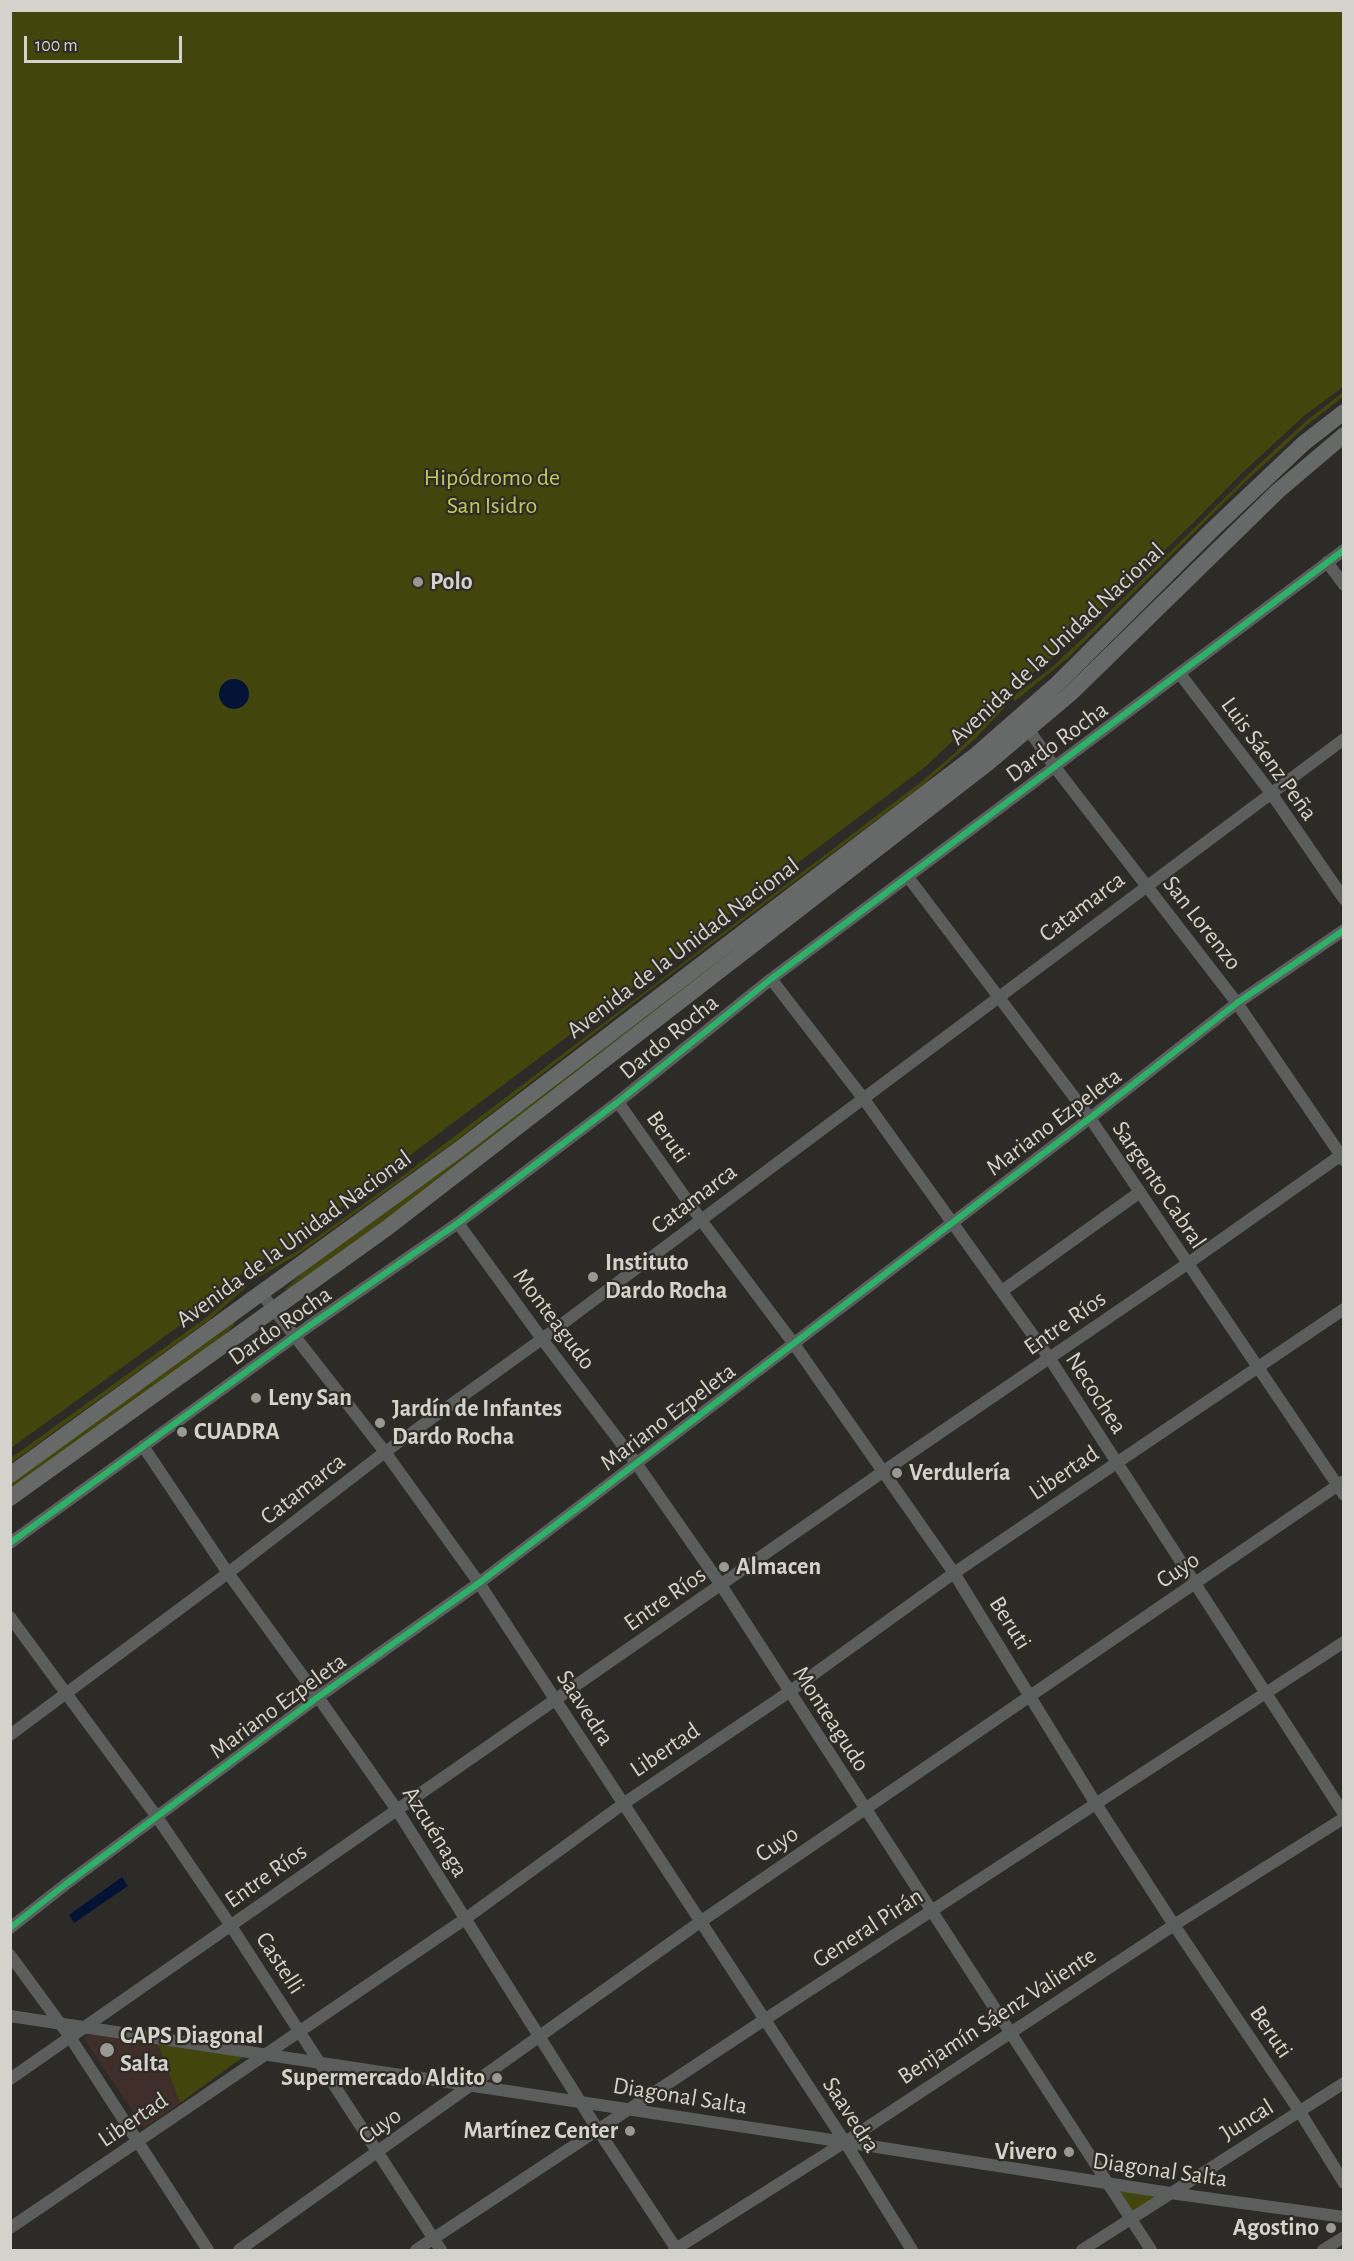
<!DOCTYPE html>
<html>
<head>
<meta charset="utf-8">
<style>
  body { margin:0 }
  #map { position:relative; width:1354px; height:2261px; overflow:hidden; background:#2d2b27; font-family:"Alegreya Sans",sans-serif }
  canvas { display:block }
  .frame { position:absolute; inset:0; border:12px solid #d4d2cd; pointer-events:none }
  .scale { position:absolute; left:24px; top:36px; width:158px; height:27px; box-sizing:border-box; border:3px solid #d4d2cd; border-top:0; padding-left:8px; font-size:18px; line-height:21px; white-space:nowrap; color:#d4d2cd; -webkit-text-stroke:4px #2f2c25; paint-order:stroke }
</style>
</head>
<body>
<div id="map">
<canvas width="1354" height="2261"></canvas>
<div class="frame"></div>
<div class="scale">100 m</div>
</div>
<script>
const c = document.querySelector('canvas').getContext('2d');
c.lineJoin = 'round';
function fillPath(path, color) { c.fillStyle = color; c.fill(path, 'evenodd'); }
const poly = rows => new Path2D(rows.map(r => 'M' + r).join(''));
function stroke(path, color, width, dash) { c.strokeStyle = color; c.lineWidth = width; c.lineCap = dash ? 'butt' : 'round'; c.setLineDash(dash || []); c.stroke(path); }
function label(font, color, halo, rows, align = 'center') {
  c.font = font + ' "Alegreya Sans",sans-serif'; c.lineWidth = 4.5; c.setLineDash([]); c.textBaseline = 'middle'; c.strokeStyle = halo; c.fillStyle = color; for (const [text, x, y, turn = 0] of rows) {
    c.save(); c.translate(x, y); c.rotate((+turn || 0) * Math.PI / 180); c.textAlign = isNaN(turn) ? turn : align; if (halo) c.strokeText(text, 0, 0); c.fillText(text, 0, 0); c.restore();
  }
}
fillPath(poly([
  [87,2034,158,2044,180,2103,144,2128,84,2039]
]), '#3f2e29');
fillPath(poly([
  [11,11,1343,11,1343,387,1305,415,1242,473,1192,524,1049,661,997,699,925,767,291,1245,248,1268,197,1313,11,1448],
  [1343,392,1343,397,1307,425,1244,483,1068,658,1015,701,1012,697,1051,668,1083,638,1256,467,1305,422],
  [1002,706,1005,707,975,739,923,785,650,990,457,1140,297,1255,255,1279,253,1276,257,1273,296,1252,397,1180,921,782,956,752],
  [855,855,465,1162,287,1290,285,1289,312,1264],
  [244,1284,246,1287,209,1320,11,1463,11,1458,207,1317],
  [238,1318,233,1326,217,1342,11,1491,10,1481],
  [158,2044,243,2057,180,2103],
  [1107,2184,1170,2193,1130,2219]
]), '#43460c');
fillPath(poly([
  '219 694a15 15 0 1 1 30 0a15 15 0 1 1-30 0Z',
  [122,1877,128,1886,74,1923,69,1915]
]), '#041236');
stroke(poly([
  [1327,562,1344,585],
  [1180,674,1271,793,1344,899],
  [1024,723,1054,766,1237,1003,1344,1160],
  [908,877,1090,1118,1344,1495],
  [771,979,863,1098,1050,1359,1344,1814],
  [618,1102,701,1220,794,1344,954,1573,1096,1804,1174,1925,1300,2112,1344,2183],
  [458,1223,542,1339,636,1463,721,1585,1151,2250],
  [1002,1291,1140,1192],
  [261,1293,385,1452,479,1583,845,2142,912,2250],
  [143,1446,228,1573,318,1697,397,1810,598,2130,677,2250],
  [10,1543,312,1324,458,1223,618,1102,771,979,1344,550],
  [10,1617,157,1817,231,1926,441,2250],
  [10,1735,228,1573,385,1452,542,1339,1344,739],
  [10,1928,66,1884,318,1697,479,1583,1090,1118,1237,1003,1344,930],
  [10,1955,70,2037,208,2250],
  [10,2016,845,2142,1170,2193,1344,2217],
  [10,2079,884,1471,1187,1264,1344,1153],
  [10,2228,465,1919,623,1804,789,1692,954,1573,1344,1309],
  [239,2250,700,1922,1344,1481],
  [416,2250,764,2020,1344,1642],
  [674,2250,845,2142,1174,1925,1344,1818],
  [1082,2250,1344,2083],
  [1323,2250,1344,2237]
]), '#5c5d5d', 12);
stroke(poly([
  [10,1475,458,1150,977,754,1058,683,1212,530,1304,443,1344,412],
  [10,1498,387,1228,988,763,1070,694,1278,491,1344,435]
]), '#676868', 16);
stroke(poly([
  [10,1543,312,1324,458,1223,618,1102,771,979,1344,550],
  [10,1928,66,1884,318,1697,479,1583,1090,1118,1237,1003,1344,930]
]), '#2db169', 6);
for (const [x, y, r, color] of [
  [418,582,6,"#9a9893"],
  [593,1277,6,"#9a9893"],
  [256,1398,6,"#9a9893"],
  [380,1423,6,"#9a9893"],
  [182,1432,6,"#9a9893"],
  [897,1473,6,"#9a9893"],
  [724,1567,6,"#9a9893"],
  [107,2050,8,"#9a9893"],
  [497,2078,6,"#9a9893"],
  [630,2131,6,"#9a9893"],
  [1069,2152,6,"#9a9893"],
  [1331,2228,6,"#9a9893"]
]) { const dot = new Path2D(); dot.arc(x, y, r, 0, 2 * Math.PI); c.fillStyle = color; c.fill(dot); stroke(dot, '#2f2c25', 2); }
label('24px', '#bfc95e', '#2f2c25', [
  ["Hipódromo de",492,478],
  ["San Isidro",492,506]
]);
label('bold 24px', '#d4d2cd', '#2f2c25', [
  ["Polo",430,582],
  ["Instituto",605,1263],
  ["Dardo Rocha",605,1291],
  ["Leny San",268,1398],
  ["Jardín de Infantes",392,1409],
  ["Dardo Rocha",392,1437],
  ["CUADRA",194,1432],
  ["Verdulería",909,1473],
  ["Almacen",736,1567],
  ["CAPS Diagonal",120,2036],
  ["Salta",120,2064],
  ["Supermercado Aldito",485,2078,"right"],
  ["Martínez Center",618,2131,"right"],
  ["Vivero",1057,2152,"right"],
  ["Agostino",1319,2228,"right"]
], 'left');
label('24px', '#d4d2cd', '#2f2c25', [
  ["Avenida de la Unidad Nacional",1057,644,-43],
  ["Dardo Rocha",1057,742,-36],
  ["Luis Sáenz Peña",1269,759,54],
  ["Catamarca",1082,907,-37],
  ["San Lorenzo",1202,923,52],
  ["Avenida de la Unidad Nacional",683,948,-37],
  ["Dardo Rocha",669,1037,-39],
  ["Mariano Ezpeleta",1054,1122,-37],
  ["Beruti",668,1137,55],
  ["Sargento Cabral",1159,1185,56],
  ["Catamarca",694,1199,-37],
  ["Avenida de la Unidad Nacional",294,1239,-36],
  ["Monteagudo",554,1319,53],
  ["Entre Ríos",1065,1323,-35],
  ["Dardo Rocha",280,1326,-35],
  ["Necochea",1096,1393,57],
  ["Mariano Ezpeleta",668,1417,-37],
  ["Libertad",1064,1473,-34],
  ["Catamarca",303,1489,-38],
  ["Cuyo",1178,1570,-34],
  ["Entre Ríos",665,1599,-35],
  ["Beruti",1010,1623,58],
  ["Mariano Ezpeleta",278,1706,-36],
  ["Saavedra",585,1708,57],
  ["Monteagudo",831,1719,57],
  ["Libertad",665,1750,-34],
  ["Azcuénaga",435,1832,58],
  ["Cuyo",777,1844,-34],
  ["Entre Ríos",266,1876,-35],
  ["General Pirán",868,1928,-33],
  ["Castelli",280,1963,57],
  ["Benjamín Sáenz Valiente",997,2016,-33],
  ["Beruti",1271,2032,56],
  ["Diagonal Salta",680,2096,9],
  ["Saavedra",851,2115,57],
  ["Libertad",133,2120,-34],
  ["Juncal",1247,2120,-32],
  ["Cuyo",380,2126,-35],
  ["Diagonal Salta",1160,2170,8]
]);
</script>
</body>
</html>
